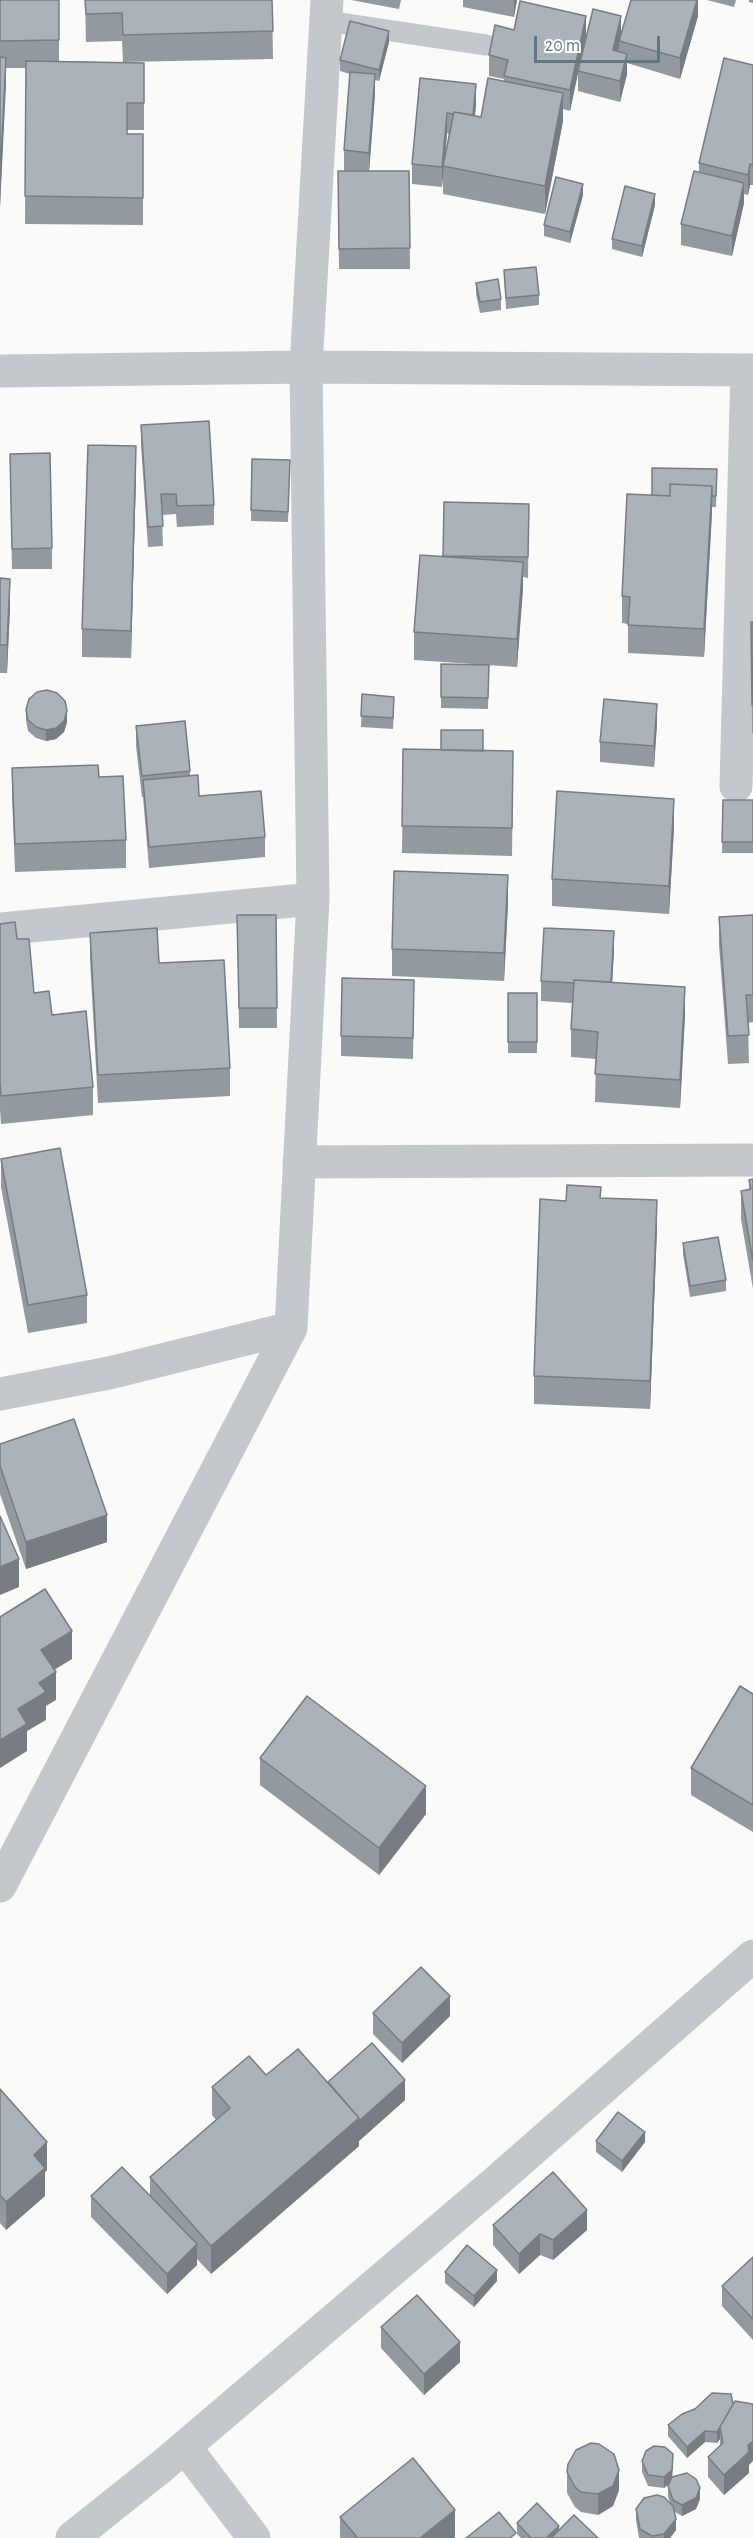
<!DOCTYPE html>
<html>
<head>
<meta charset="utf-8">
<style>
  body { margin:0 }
  #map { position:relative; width:753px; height:2538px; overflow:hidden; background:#fafaf8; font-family:"Alegreya Sans",sans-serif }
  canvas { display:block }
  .scale { position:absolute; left:534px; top:36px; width:126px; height:27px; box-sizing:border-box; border:3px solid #657683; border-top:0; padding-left:8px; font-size:18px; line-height:21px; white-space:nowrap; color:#657683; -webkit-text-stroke:4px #fff; paint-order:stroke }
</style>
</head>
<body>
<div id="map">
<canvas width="753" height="2538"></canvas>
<div class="scale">20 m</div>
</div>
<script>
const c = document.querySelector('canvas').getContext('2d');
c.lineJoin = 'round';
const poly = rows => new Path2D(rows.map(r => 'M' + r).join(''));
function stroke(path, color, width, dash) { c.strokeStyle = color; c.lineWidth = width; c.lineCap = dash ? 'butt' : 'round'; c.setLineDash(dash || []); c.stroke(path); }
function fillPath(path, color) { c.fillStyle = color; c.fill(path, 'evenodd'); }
stroke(poly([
  [326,21,486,45]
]), '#c3c8cc', 21);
stroke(poly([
  [0,371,306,367,753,370],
  [736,786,747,370],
  [0,929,313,899],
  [299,1162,753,1160],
  [0,1394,109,1373,291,1328,313,899,306,367,327,0],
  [0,1886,291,1328],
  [185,2447,254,2538],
  [72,2538,161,2467,498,2180,753,1956]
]), '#c3c8cc', 33);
fillPath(poly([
  [0,0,59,0,59,61,144,63,144,130,127,130,127,134,143,134,143,225,25,224,26,68,6,68,0,207],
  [85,0,272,0,273,59,123,62,122,41,86,42],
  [351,0,401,0,399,9],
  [463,0,517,0,514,17,463,7],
  [698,0,698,16,680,79,627,63,627,74,620,102,578,91,578,71,570,111,563,109,563,121,545,214,443,194,443,172,442,187,412,184,412,164,420,78,476,104,475,116,481,117,504,82,504,79,489,76,489,55,514,30,586,36,578,71,621,32],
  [447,133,449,134,445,160],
  [707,0,736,0,734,7],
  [749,0,753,0,753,3,749,2],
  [389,42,379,81,375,80,375,94,369,171,409,171,410,269,339,269,338,171,350,171,344,171,344,150,350,74,340,71,340,60],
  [753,65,753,185,750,185,748,195,744,194,744,203,732,256,681,245,681,224,699,172,699,163],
  [583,195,570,243,544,236,544,225],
  [655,205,642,257,612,249,612,239],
  [504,270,539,295,539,305,506,309],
  [476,283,501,299,501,310,480,313,476,294],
  [141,425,214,505,214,525,177,527,176,514,162,515,163,546,148,547,141,445],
  [252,459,290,460,288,522,251,521],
  [717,469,716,507,712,507,704,657,628,653,628,624,622,623,622,596,652,495],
  [136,474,131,658,82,657,82,629],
  [10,475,52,548,52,569,12,569],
  [529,504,528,578,523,577,517,667,414,660,414,632,443,556],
  [0,578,10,607,7,673,0,673],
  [751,622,753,622,753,733,752,733],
  [441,664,489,665,488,709,441,708],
  [362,694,394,708,393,729,361,727],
  [26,710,67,722,64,732,56,739,46,741,36,738,28,731,26,720],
  [657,724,654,767,600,762,600,742],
  [136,726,190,771,190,776,199,796,265,837,265,857,149,868,143,797,142,797,136,746],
  [403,749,483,751,513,779,512,856,402,853],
  [12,768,99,777,126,840,126,868,15,872,12,795],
  [723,800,753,800,753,853,722,853],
  [674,827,669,914,552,906,552,879],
  [508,903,504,981,392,976,392,949],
  [237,915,276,915,277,1028,239,1028],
  [753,915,753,1022,748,1023,749,1063,728,1064,719,945,719,917],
  [0,924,17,939,34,993,52,1015,93,1087,93,1115,1,1124,0,1109],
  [90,933,159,963,230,1068,230,1096,98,1103,90,960],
  [614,951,612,982,685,1015,680,1108,595,1102,596,1059,571,1057,571,1029,572,1003,541,1001,541,981],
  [508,993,537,993,537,1053,508,1053],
  [414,1001,413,1059,341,1056,341,1036],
  [1,1159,87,1295,87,1323,28,1333,1,1187],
  [753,1179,753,1289,741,1219,741,1191,749,1190,749,1180],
  [601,1198,657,1228,650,1409,534,1404,534,1376,566,1201],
  [683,1243,726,1280,726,1291,690,1297,683,1254],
  [0,1444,107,1542,26,1569,0,1494],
  [753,1694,753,1832,691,1795,691,1768],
  [260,1758,426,1814,379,1875,260,1785],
  [373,2013,450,2016,402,2063,373,2034],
  [266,2075,328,2082,405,2100,359,2141,359,2146,211,2274,197,2259,197,2265,167,2294,91,2217,91,2196,150,2196,150,2177,216,2120,212,2115,212,2087],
  [0,2089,47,2170,45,2172,45,2196,6,2230,0,2223],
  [596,2141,645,2142,622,2172,596,2152],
  [493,2225,587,2230,553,2260,540,2255,519,2274,493,2245],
  [753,2257,753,2340,722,2306,722,2286],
  [445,2272,497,2281,474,2307,445,2283],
  [381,2327,460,2362,424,2395,381,2348],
  [712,2393,749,2465,749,2473,724,2495,708,2477,708,2457,720,2446,720,2439,717,2443,705,2442,687,2458,668,2436,668,2425,695,2409],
  [642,2461,673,2477,700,2499,696,2509,682,2516,675,2512,676,2530,670,2538,639,2538,636,2520,636,2509,670,2502,668,2497,668,2486,669,2484,664,2488,648,2486,642,2472],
  [567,2472,619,2490,613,2506,598,2515,581,2512,575,2507,567,2493],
  [340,2517,455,2537,340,2538],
  [517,2523,559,2530,598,2538,521,2538,517,2534]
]), '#929a9f');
fillPath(poly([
  [514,0,517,0,514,17],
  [697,0,698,0,698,16,680,79,680,58],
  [586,16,586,36,570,111,570,90],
  [621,16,621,36,619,41,619,46,613,71,613,50],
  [389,31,389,42,379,81,379,70],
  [627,54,627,74,620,102,620,81],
  [6,58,6,85,0,207,0,180],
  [375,74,375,94,369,173,369,153],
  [476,84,476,104,473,136,473,116],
  [563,93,563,121,545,214,545,186],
  [447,113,447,133,442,187,442,167],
  [750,164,750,185,748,195,748,175],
  [744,183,744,203,732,256,732,236],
  [583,184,583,195,570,243,570,232],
  [655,194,655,205,642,257,642,246],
  [136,446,136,474,131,658,131,631],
  [712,486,712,514,704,657,704,629],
  [523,562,523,590,517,667,517,639],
  [10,579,10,607,7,673,7,645],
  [657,704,657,724,654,767,654,746],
  [67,711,67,722,64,732,56,739,46,741,46,730],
  [674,799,674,827,669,914,669,886],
  [508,875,508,903,504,981,504,953],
  [614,931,614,951,611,1005,611,985],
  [685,987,685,1015,680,1108,680,1080],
  [657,1200,657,1228,650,1409,650,1381],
  [107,1515,107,1542,26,1569,26,1542],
  [19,1559,19,1587,0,1595,0,1567],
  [72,1631,72,1659,41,1678,41,1650],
  [56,1672,56,1700,46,1706,46,1720,27,1731,27,1751,0,1768,0,1740,18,1709,39,1683],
  [426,1786,426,1814,379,1875,379,1848],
  [450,1996,450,2016,402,2063,402,2043],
  [405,2080,405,2100,359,2141,359,2146,211,2274,211,2246,359,2118],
  [645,2132,645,2142,622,2172,622,2161],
  [47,2142,47,2170,45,2172,45,2196,6,2230,6,2202,34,2155],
  [587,2210,587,2230,553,2260,553,2240],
  [540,2234,540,2255,519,2274,519,2254],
  [197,2244,197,2265,167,2294,167,2274],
  [497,2270,497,2281,474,2307,474,2296],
  [460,2342,460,2362,424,2395,424,2374],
  [720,2428,720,2439,717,2443,717,2432],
  [705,2431,705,2442,687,2458,687,2447],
  [753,2441,753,2461,749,2465,749,2473,724,2495,724,2475,748,2445],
  [673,2465,672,2481,664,2488,664,2477],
  [619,2470,619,2490,613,2506,598,2515,598,2494],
  [700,2488,700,2499,696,2509,682,2516,682,2505],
  [455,2510,455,2537,454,2538,420,2538],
  [676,2519,676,2530,670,2538,664,2538,664,2534],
  [559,2526,559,2536,557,2538,546,2538]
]), '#777d82');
const building = poly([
  [0,0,59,0,59,40,0,41,0,0],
  [85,0,272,0,273,31,123,35,122,13,86,14,85,0],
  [631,0,697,0,680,58,619,41,631,0],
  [520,1,586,16,570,90,504,76,508,60,489,55,495,25,514,30,520,1],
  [593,9,621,16,613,50,627,54,620,81,578,71,593,9],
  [350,21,389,31,379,70,340,60,350,21],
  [0,57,6,58,0,180,0,57],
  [724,58,753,65,753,165,750,164,748,175,699,163,724,58],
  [26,61,144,63,144,103,127,103,127,134,143,134,143,198,25,196,26,61],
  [350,72,375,74,369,153,344,150,350,72],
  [420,78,476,84,473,115,454,112,453,114,447,113,442,167,412,164,420,78],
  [488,78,563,93,545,186,443,166,454,112,481,117,488,78],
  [338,171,409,171,410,248,339,249,338,171],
  [694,171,744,183,732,236,681,224,694,171],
  [556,177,583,184,570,232,544,225,556,177],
  [625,186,655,194,642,246,612,239,625,186],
  [536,267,539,295,506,298,504,270,536,267],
  [498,279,501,299,480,302,476,283,498,279],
  [209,421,214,505,177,506,176,494,161,494,163,526,148,527,141,425,209,421],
  [88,445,136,446,131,631,82,629,88,445],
  [50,453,52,548,12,549,10,454,50,453],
  [252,459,290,460,288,512,251,510,252,459],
  [652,468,717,469,716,496,712,496,712,486,670,484,670,496,652,495,652,468],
  [670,484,712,486,704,629,628,625,630,597,622,596,627,494,670,496,670,484],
  [444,502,529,504,528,557,443,556,444,502],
  [420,555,523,562,517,639,414,632,420,555],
  [0,578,10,579,7,645,0,645,0,578],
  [751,622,753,622,753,705,752,705,751,622],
  [441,664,489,665,488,698,441,697,441,664],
  [47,690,57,693,65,701,67,711,64,721,56,728,46,730,36,727,28,720,26,710,29,699,37,692,47,690],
  [362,694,394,697,393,718,361,716,362,694],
  [604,699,657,704,654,746,600,742,604,699],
  [185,721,190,771,142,776,136,726,185,721],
  [441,730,483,730,483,751,441,750,441,730],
  [403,749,513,751,512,828,402,826,403,749],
  [98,765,99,777,123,776,126,840,15,844,12,768,98,765],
  [198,775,199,796,261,791,265,837,149,847,143,780,198,775],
  [557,791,674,799,669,886,552,879,557,791],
  [723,800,753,800,753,842,722,842,723,800],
  [394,871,508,875,504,953,392,949,394,871],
  [237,915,276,915,277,1008,239,1008,237,915],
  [753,915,753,995,746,995,749,1035,728,1036,719,917,753,915],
  [15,922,17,939,29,939,34,993,49,991,52,1015,86,1011,93,1087,1,1096,0,1081,0,924,15,922],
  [157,928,159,963,224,960,230,1068,98,1075,90,933,157,928],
  [544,928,614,931,611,982,574,980,574,983,541,981,544,928],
  [342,978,414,980,413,1038,341,1036,342,978],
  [574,980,685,987,680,1080,595,1074,598,1032,571,1029,574,980],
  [508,993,537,993,537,1042,508,1042,508,993],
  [60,1148,87,1295,28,1305,1,1159,60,1148],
  [753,1179,753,1261,741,1191,751,1189,749,1180,753,1179],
  [567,1185,601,1187,600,1198,657,1200,650,1381,534,1376,540,1199,566,1201,567,1185],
  [718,1237,726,1280,690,1286,683,1243,718,1237],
  [74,1419,107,1515,26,1542,0,1466,0,1444,74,1419],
  [0,1516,19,1559,0,1567,0,1516],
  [45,1589,72,1631,41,1650,56,1672,39,1683,46,1692,18,1709,27,1724,0,1740,0,1617,45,1589],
  [740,1686,753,1694,753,1805,691,1768,740,1686],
  [307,1696,426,1786,379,1848,260,1758,307,1696],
  [421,1967,450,1996,402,2043,373,2013,421,1967],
  [372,2043,405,2080,359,2121,359,2118,328,2082,372,2043],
  [298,2049,359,2118,211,2246,150,2177,230,2108,212,2087,249,2056,266,2075,298,2049],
  [0,2089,47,2142,34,2155,45,2168,6,2202,0,2195,0,2089],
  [618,2112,645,2132,622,2161,596,2141,618,2112],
  [122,2167,197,2244,167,2274,91,2196,122,2167],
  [553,2172,587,2210,553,2240,540,2234,519,2254,493,2225,553,2172],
  [467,2245,497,2270,474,2296,445,2272,467,2245],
  [753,2257,753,2319,722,2286,753,2257],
  [417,2295,460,2342,424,2374,381,2327,417,2295],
  [712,2393,731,2394,733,2404,717,2432,705,2431,687,2447,668,2425,682,2414,695,2409,712,2393],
  [735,2401,753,2404,753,2441,748,2445,749,2452,724,2475,708,2457,723,2443,720,2427,735,2401],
  [591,2443,599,2444,614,2454,619,2470,613,2486,598,2494,581,2492,575,2487,567,2472,568,2464,576,2450,591,2443],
  [654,2446,665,2447,673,2454,672,2470,664,2477,648,2475,642,2461,646,2451,654,2446],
  [413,2458,455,2510,420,2538,355,2538,357,2537,340,2517,413,2458],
  [687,2473,696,2479,700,2488,696,2498,682,2505,673,2500,668,2486,672,2477,687,2473],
  [657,2495,664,2497,673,2506,676,2519,664,2534,652,2536,640,2529,636,2509,644,2498,657,2495],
  [537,2503,559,2526,546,2538,531,2538,517,2523,537,2503],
  [499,2512,516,2533,510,2538,466,2538,499,2512],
  [574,2515,598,2538,551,2538,574,2515]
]);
fillPath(building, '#aab3b9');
stroke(building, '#777d82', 1.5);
</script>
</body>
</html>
